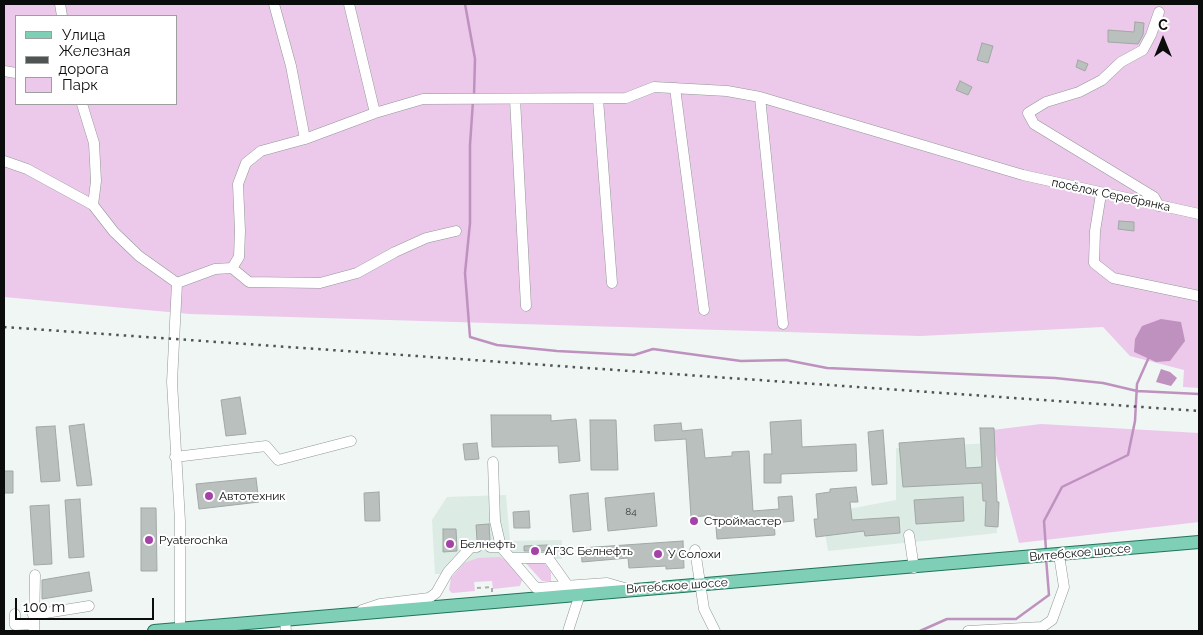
<!DOCTYPE html>
<html>
<head>
<meta charset="utf-8">
<style>
  body { margin:0 }
  #map { position:relative; width:1203px; height:635px; overflow:hidden; background:#eff6f3; font-family:Raleway,sans-serif }
  canvas { display:block }
  .frame { position:absolute; inset:0; border:5px solid #0b0d0c; pointer-events:none }
  .legend { position:absolute; left:15px; top:15px; width:162px; height:90px; box-sizing:border-box; background:#fff; border:1px solid #9d9e9e; margin:0; padding:6px 9px; list-style:none; font-size:15px; color:#0b0d0c }
  .legend li { display:flex; align-items:center; gap:10px; height:25px }
  .legend b { width:25px; border:1px solid #9d9e9e }
  .north { position:absolute; left:1138px; top:15px; width:50px; height:50px; -webkit-text-stroke:4px #fff; paint-order:stroke; rotate:0deg; font-size:14px; font-weight:700; line-height:20px; text-align:center; color:#0b0d0c }
  .north::after { content:''; display:block; margin:auto; width:18px; height:22px; background:#0b0d0c; clip-path:polygon(50% 0,100% 100%,50% 72%,0 100%) }
  .scale { position:absolute; left:15px; top:598px; width:139px; height:22px; box-sizing:border-box; border:2px solid #0b0d0c; border-top:0; padding-left:6px; font-size:15px; line-height:18px; white-space:nowrap; color:#0b0d0c; -webkit-text-stroke:4px #fff; paint-order:stroke }
</style>
</head>
<body>
<div id="map">
<canvas width="1203" height="635"></canvas>
<div class="frame"></div>
<ul class="legend">
<li><b style="height:6px;background:#7fceb6"></b>Улица</li>
<li><b style="height:6px;background:#505452"></b>Железная дорога</li>
<li><b style="height:14px;background:#ecc8eb"></b>Парк</li>
</ul>
<div class="north">С</div>
<div class="scale">100 m</div>
</div>
<script>
const c = document.querySelector('canvas').getContext('2d');
c.lineJoin = 'round';
function fillPath(path, color) { c.fillStyle = color; c.fill(path, 'evenodd'); }
const poly = rows => new Path2D(rows.map(r => 'M' + r).join(''));
function stroke(path, color, width, dash) { c.strokeStyle = color; c.lineWidth = width; c.lineCap = dash ? 'butt' : 'round'; c.setLineDash(dash || []); c.stroke(path); }
function label(font, color, halo, rows, align = 'center') {
  c.font = font + ' Raleway,sans-serif'; c.lineWidth = 4; c.setLineDash([]); c.textBaseline = 'middle'; c.strokeStyle = halo; c.fillStyle = color; for (const [text, x, y, turn = 0] of rows) {
    c.save(); c.translate(x, y); c.rotate((+turn || 0) * Math.PI / 180); c.textAlign = isNaN(turn) ? turn : align; if (halo) c.strokeText(text, 0, 0); c.fillText(text, 0, 0); c.restore();
  }
}
fillPath(poly([
  [991,443,997,533,828,551,822,514,896,500,896,448],
  [506,495,510,541,562,540,562,559,520,559,513,565,464,563,453,574,435,574,432,520,447,497]
]), '#dcebe4');
fillPath(poly([
  [4,4,1199,4,1199,388,1183,387,1184,370,1130,356,1103,327,920,336,190,314,4,297],
  [16,16,176,16,176,104,16,104],
  [1041,424,1199,433,1199,522,1019,543,993,443,980,438,984,431],
  [500,557,513,565,520,574,522,580,520,586,493,589,492,581,474,582,475,591,452,593,449,590,451,578,464,563,478,558],
  [522,559,542,560,551,572,551,581,542,581]
]), '#ecc8eb');
fillPath(poly([
  [1161,319,1181,322,1185,341,1170,361,1156,362,1134,352,1135,339,1142,326],
  [1161,369,1170,372,1177,378,1171,386,1156,382]
]), '#bf91bf');
stroke(poly([
  [465,4,475,59,474,96],
  [473,101,470,145,470,223,465,273,470,337,497,345,557,351,634,355,653,349,741,361,786,360,827,368,1055,378,1103,383,1137,391,1199,394],
  [1046,550,1044,521,1062,487,1128,455,1135,421,1137,384,1149,357],
  [920,631,947,619,1016,619,1049,595,1046,558]
]), '#bf91bf', 2.5);
const building = poly([
  [1135,22,1144,23,1143,35,1138,44,1108,42,1108,30,1134,32,1135,22],
  [982,43,993,46,988,63,977,60,982,43],
  [1078,60,1088,64,1085,71,1076,67,1078,60],
  [960,81,972,87,968,95,956,90,960,81],
  [1119,221,1134,222,1134,231,1118,229,1119,221],
  [240,397,246,434,226,436,221,400,240,397],
  [491,415,551,415,551,421,576,419,580,461,559,463,558,446,492,447,491,415],
  [590,420,616,420,618,470,591,470,590,420],
  [801,420,802,447,856,444,857,471,781,474,781,483,764,483,764,454,772,454,770,422,801,420],
  [681,423,682,431,702,429,705,458,732,456,732,452,749,451,753,511,779,509,778,497,792,496,794,521,774,523,775,535,717,539,715,515,691,517,686,439,655,441,654,425,681,423],
  [84,424,92,485,77,486,69,426,84,424],
  [55,426,60,481,41,482,36,427,55,426],
  [980,428,994,428,997,502,999,502,998,527,985,526,986,501,983,501,982,483,903,487,899,443,964,438,966,468,982,467,980,428],
  [883,430,887,484,872,485,868,432,883,430],
  [477,443,479,459,465,460,463,444,477,443],
  [4,471,13,471,13,493,4,493,4,471],
  [256,478,259,502,199,509,196,484,256,478],
  [856,487,858,502,850,502,852,520,899,517,900,533,865,536,864,531,816,537,814,519,818,519,816,494,830,492,830,489,856,487],
  [379,492,380,521,365,521,364,493,379,492],
  [588,493,591,530,573,532,570,495,588,493],
  [654,493,657,526,608,531,605,498,654,493],
  [963,497,964,521,916,524,914,500,963,497],
  [80,499,84,557,69,558,65,500,80,499],
  [49,505,52,564,34,565,30,506,49,505],
  [141,508,156,508,157,571,141,571,141,508],
  [529,511,530,528,514,528,513,512,529,511],
  [489,524,490,540,484,545,477,540,476,525,489,524],
  [443,529,456,529,457,551,443,552,443,529],
  [683,541,684,568,666,569,666,566,629,568,628,558,582,562,581,548,683,541],
  [547,545,547,551,524,551,524,546,547,545],
  [89,572,92,591,42,599,42,580,89,572]
]);
fillPath(building, '#bac0bd');
stroke(building, '#a1a8a5', 1);
const minor = poly([
  [60,4,62,16],
  [274,4,291,66,305,139],
  [349,4,375,113],
  [4,71,16,73],
  [675,88,704,310],
  [760,97,783,324],
  [515,99,526,306],
  [598,99,612,283],
  [82,104,94,143,96,181,93,205],
  [4,161,27,169,93,205,114,232,139,256,177,283],
  [1101,194,1095,231,1094,263,1113,278,1199,296],
  [1159,206,1154,197,1034,124,1028,113,1046,102,1079,92,1102,80,1121,62,1143,50,1151,35,1159,12],
  [232,268,249,282,320,283,357,273,395,252,426,238,456,231],
  [177,283,215,269,232,268,239,257,240,231,238,184,246,163,261,151,305,139,375,113,423,99,626,98,654,87,727,91,760,97,1023,175,1199,214],
  [177,283,172,382,180,521,180,629],
  [175,457,266,446,278,460,351,441],
  [493,462,495,521,501,547],
  [909,535,914,568],
  [490,547,501,547,536,588,607,583,628,589],
  [695,550,704,609,715,631],
  [511,558,548,558,568,586],
  [362,610,380,604,429,598,436,593,448,572,471,547,477,547],
  [15,614,15,625,34,624],
  [33,615,89,606],
  [285,620,286,631],
  [34,631,35,575],
  [568,631,580,594],
  [968,631,1042,627,1052,620,1064,587,1059,555]
]);
const major = poly([
  [154,631,1199,542]
]);
stroke(minor, '#929896', 11);
stroke(major, '#1f755b', 14);
stroke(poly([
  [477,588,492,587,492,592]
]), '#aaafad', 2, [4, 4]);
stroke(minor, '#fff', 10);
stroke(major, '#7fceb6', 12);
stroke(poly([
  [4,327,1199,411]
]), '#505452', 2.5, [2.5, 5]);
for (const [x, y, r, color] of [
  [209,496,5,"#a542a8"],
  [694,521,5,"#a542a8"],
  [149,540,5,"#a542a8"],
  [450,544,5,"#a542a8"],
  [535,551,5,"#a542a8"],
  [658,554,5,"#a542a8"]
]) { const dot = new Path2D(); dot.arc(x, y, r, 0, 2 * Math.PI); c.fillStyle = color; c.fill(dot); stroke(dot, '#fff', 2); }
label('10px', '#373a38', null, [
  ["84",631,512]
]);
label('12px', '#0b0d0c', '#fff', [
  ["посёлок Серебрянка",1111,195,12],
  ["Витебское шоссе",1080,553,-5],
  ["Витебское шоссе",677,586,-4]
]);
label('12px', '#0b0d0c', '#fff', [
  ["Автотехник",219,496],
  ["Строймастер",704,521],
  ["Pyaterochka",159,540],
  ["Белнефть",460,544],
  ["АГЗС Белнефть",545,551],
  ["У Солохи",668,554]
], 'left');
</script>
</body>
</html>
